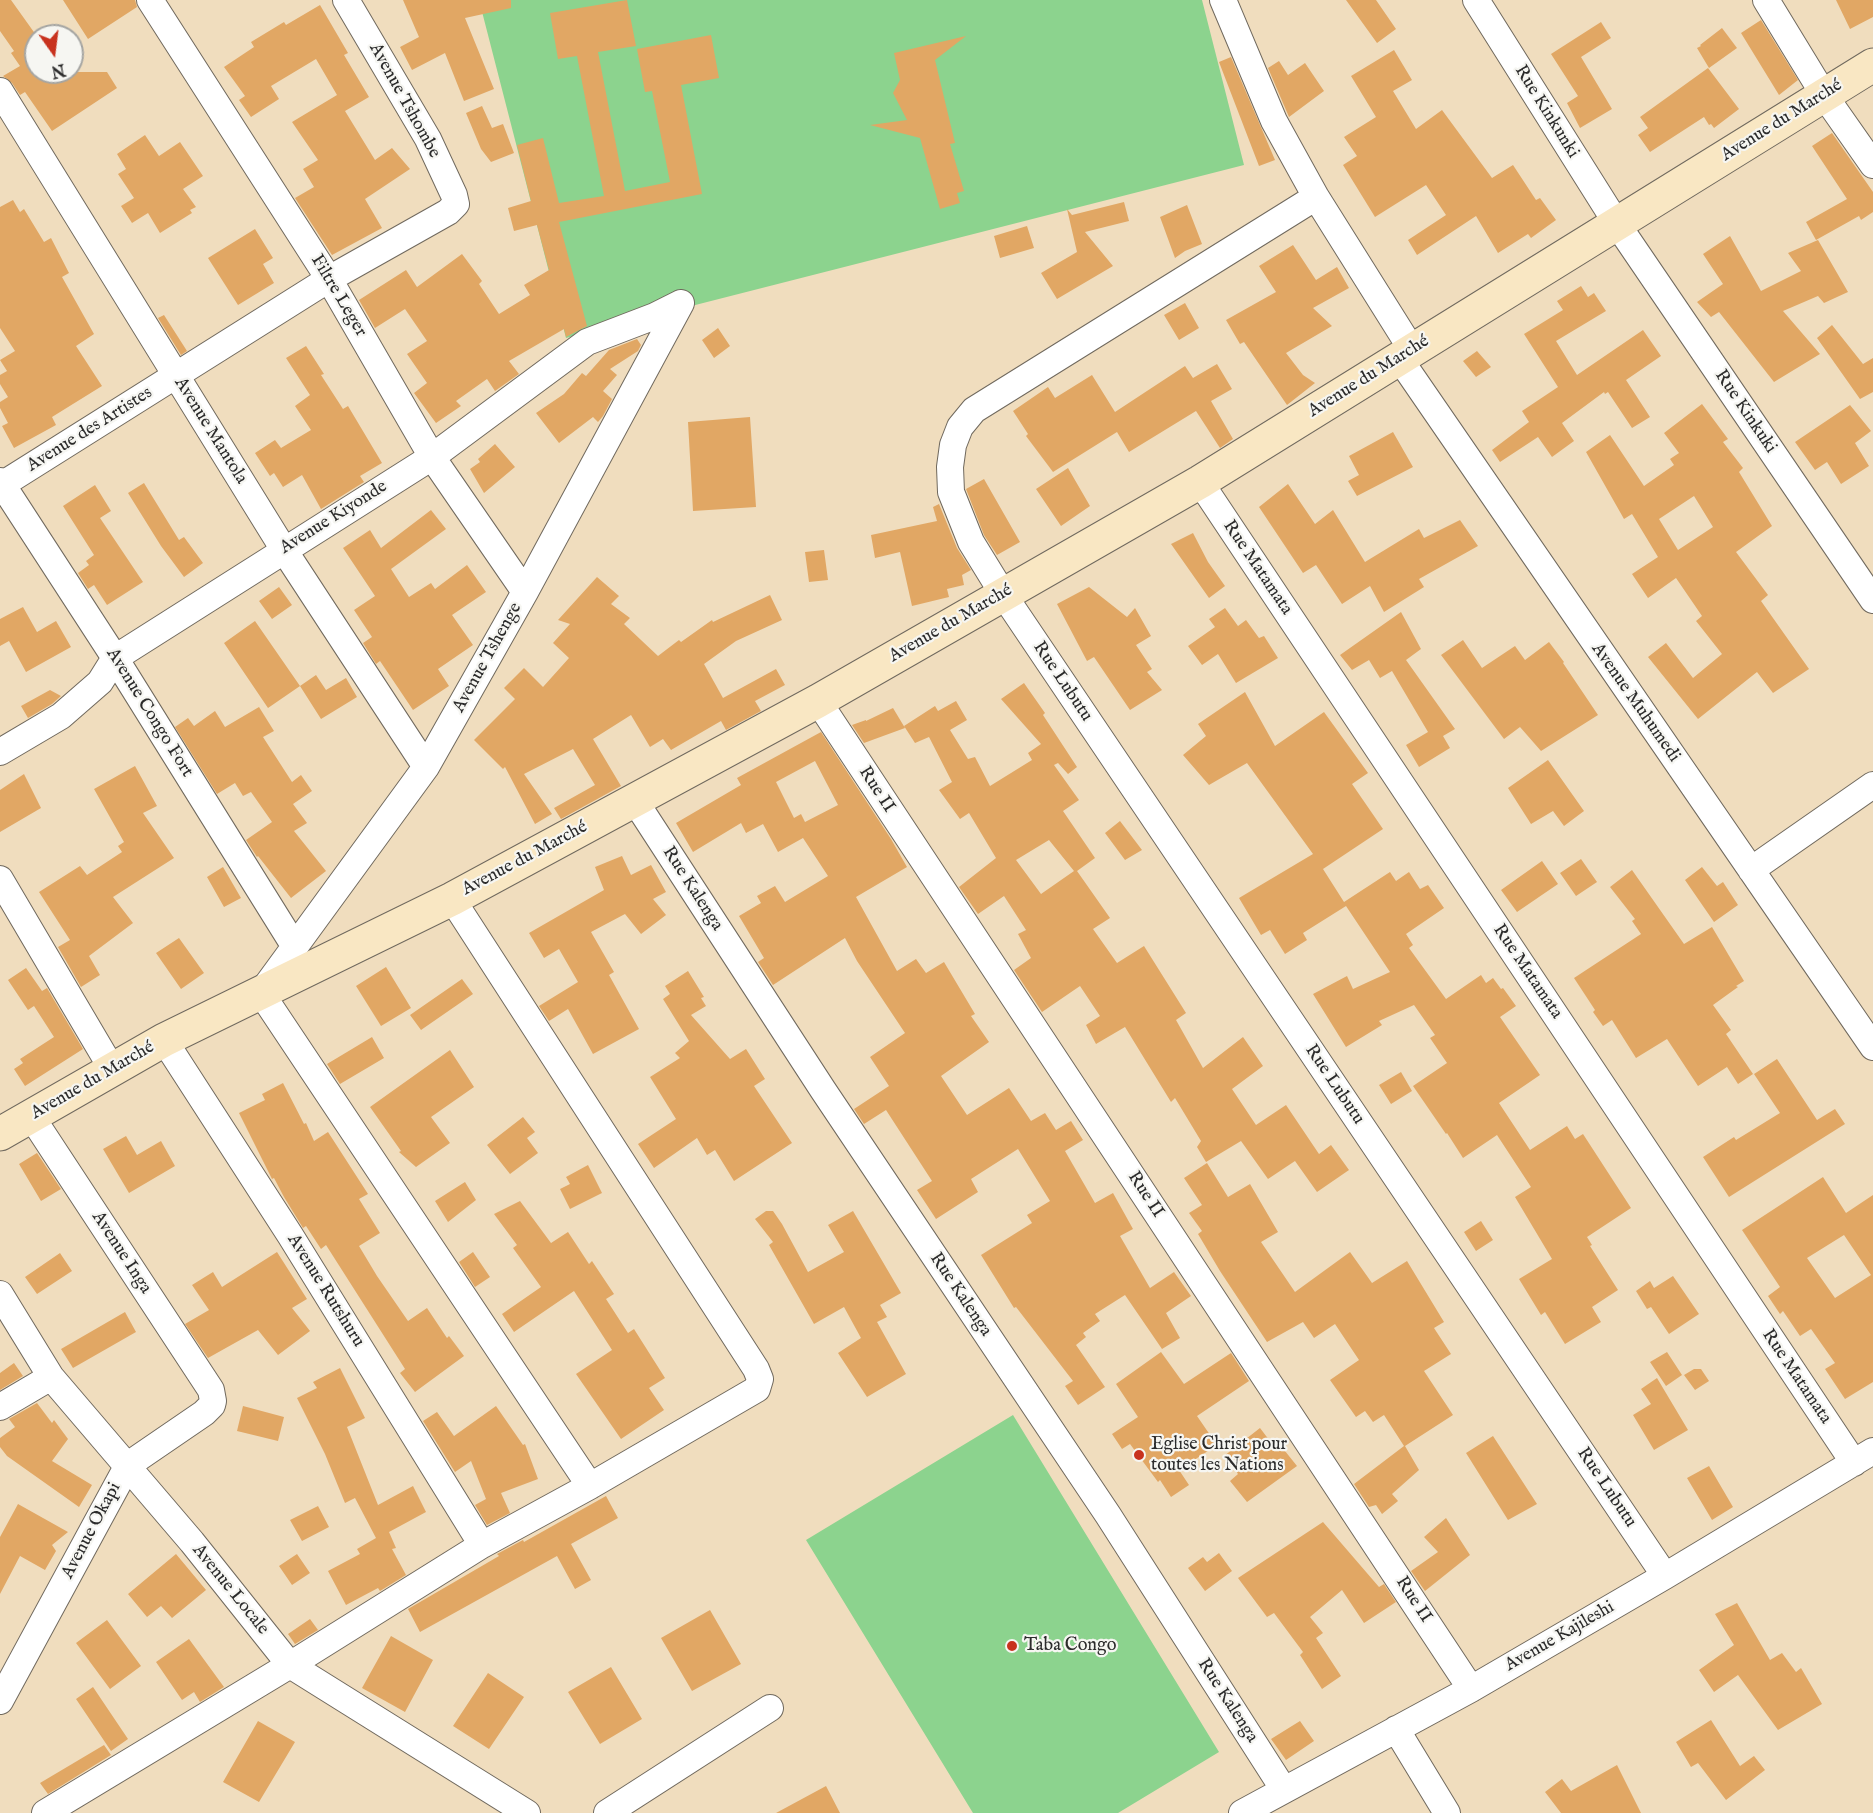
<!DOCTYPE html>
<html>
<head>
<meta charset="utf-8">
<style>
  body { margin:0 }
  #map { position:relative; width:1873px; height:1813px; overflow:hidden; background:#f0ddbe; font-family:"IM FELL English",serif }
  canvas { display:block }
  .north { position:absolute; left:24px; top:24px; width:60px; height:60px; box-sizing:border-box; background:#f6f6f2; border:2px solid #a5a5a2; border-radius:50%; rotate:166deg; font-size:16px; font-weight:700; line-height:24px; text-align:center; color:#2b2b2b }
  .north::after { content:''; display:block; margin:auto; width:21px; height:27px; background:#c8321e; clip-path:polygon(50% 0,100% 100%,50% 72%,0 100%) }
</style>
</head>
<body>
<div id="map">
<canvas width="1873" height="1813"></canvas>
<div class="north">N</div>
</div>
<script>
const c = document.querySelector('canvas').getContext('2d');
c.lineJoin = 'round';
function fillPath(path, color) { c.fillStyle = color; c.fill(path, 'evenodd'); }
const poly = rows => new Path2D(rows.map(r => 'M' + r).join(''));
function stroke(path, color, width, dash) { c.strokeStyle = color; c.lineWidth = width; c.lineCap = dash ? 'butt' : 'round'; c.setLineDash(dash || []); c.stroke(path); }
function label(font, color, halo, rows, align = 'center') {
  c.font = font + ' "IM FELL English",serif'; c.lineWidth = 4.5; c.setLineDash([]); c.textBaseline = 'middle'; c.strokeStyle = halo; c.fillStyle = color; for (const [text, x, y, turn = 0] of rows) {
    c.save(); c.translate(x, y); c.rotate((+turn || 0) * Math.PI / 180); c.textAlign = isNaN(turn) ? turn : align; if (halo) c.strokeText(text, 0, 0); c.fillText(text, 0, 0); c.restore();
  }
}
fillPath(poly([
  [479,0,1202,0,1244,165,566,338],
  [1013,1415,1219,1752,1118,1813,973,1813,806,1540]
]), '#8cd38e');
fillPath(poly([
  [0,0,11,0,36,35,36,72,107,72,117,88,52,131,25,92,20,95,12,83,3,76,20,66,11,53,14,51,0,31],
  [63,0,135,0,137,7,88,39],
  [403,0,511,0,511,8,465,18,494,89,464,101,445,53,412,70,400,47,419,37],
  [627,0,636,46,598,52,625,191,670,182,652,91,645,92,637,49,711,35,719,78,681,85,702,194,559,222,587,326,566,337,564,329,509,361,519,374,495,391,487,379,456,401,461,406,436,423,414,393,427,383,407,354,427,341,405,309,375,328,359,300,406,270,417,287,462,254,482,281,479,284,499,314,530,295,524,285,549,270,537,225,514,231,508,208,531,201,517,145,543,138,559,203,604,196,577,56,558,59,550,13],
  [1346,0,1376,0,1396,29,1377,43],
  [1836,0,1873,0,1873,17,1850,29],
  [320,5,348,53,344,55,369,97,345,111,375,160,392,148,410,169,365,199,382,228,332,255,295,198,314,187,303,169,318,160,292,122,337,95,316,59,271,86,279,99,251,117,239,100,245,96,224,67,254,47,251,42,284,22,286,25],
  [1761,20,1798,80,1779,95,1741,33],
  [1601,22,1611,38,1581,57,1612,109,1580,128,1567,103,1578,96,1551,54],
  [1722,28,1737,48,1709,68,1697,48,1701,46,1700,45],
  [966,36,935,60,955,143,950,144,964,191,957,193,960,203,940,209,920,138,870,125,907,120,893,93,900,80,894,53],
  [1394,50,1412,80,1393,91,1416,129,1442,110,1492,178,1513,165,1536,200,1540,198,1556,220,1531,238,1528,234,1498,253,1476,216,1417,255,1408,240,1446,215,1426,185,1375,217,1343,165,1357,156,1344,137,1376,117,1351,76],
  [1231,57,1275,160,1259,166,1219,62],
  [1279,61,1288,75,1305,63,1324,91,1289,117,1268,68],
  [1708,68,1739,109,1714,128,1711,124,1709,125,1704,117,1650,152,1638,135,1648,128,1640,117],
  [482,106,492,128,503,124,514,153,491,162,481,149,466,113],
  [1832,133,1873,192,1873,212,1861,220,1859,216,1816,240,1806,222,1847,199,1812,146],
  [145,135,159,156,180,142,203,176,183,189,196,207,190,210,192,213,160,233,148,213,132,223,121,206,134,198,118,174,126,169,117,154],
  [13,200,20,212,24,209,44,242,51,238,69,273,62,277,94,334,76,346,102,386,52,417,56,425,14,448,2,426,8,423,0,408,0,402,8,397,0,384,0,375,7,371,0,360,15,351,0,328,0,207],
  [1124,202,1129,221,1085,232,1113,266,1057,299,1041,273,1077,252,1067,209,1072,215],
  [1187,205,1202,244,1185,251,1175,258,1160,217],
  [1027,226,1034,248,1000,258,994,236],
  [255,229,273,258,263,264,274,283,238,305,208,258],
  [1730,236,1761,291,1801,271,1788,253,1818,240,1848,292,1824,303,1818,296,1783,311,1820,354,1774,382,1719,312,1711,317,1697,302,1723,284,1703,254],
  [1293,245,1316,280,1337,267,1349,288,1313,308,1332,326,1286,353,1303,375,1315,383,1287,405,1244,342,1240,344,1226,320,1276,292,1259,266],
  [1581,286,1588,297,1594,293,1606,311,1556,341,1577,375,1643,330,1661,356,1626,380,1650,417,1632,428,1608,392,1605,394,1604,392,1562,423,1574,441,1552,457,1538,437,1500,462,1492,450,1529,422,1522,411,1558,387,1524,334,1563,310,1557,301],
  [1185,303,1199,328,1179,340,1164,315],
  [164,315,187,351,181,355,158,318],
  [1832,325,1863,364,1873,358,1873,392,1860,399,1817,338],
  [718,328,730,346,714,358,702,340],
  [637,339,641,345,638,351,610,369,617,375,603,391,612,399,603,416,598,422,593,417,559,443,536,413,564,394,582,373,586,376,609,350],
  [306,346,324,374,321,375,343,409,348,406,382,463,360,476,364,482,321,509,302,475,283,487,274,473,270,476,255,453,275,440,281,448,311,430,295,406,310,395,286,358],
  [1477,351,1491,367,1476,377,1463,361],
  [1217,364,1232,389,1211,401,1233,439,1220,448,1196,411,1129,452,1117,432,1053,472,1026,436,1028,434,1013,411,1048,387,1055,398,1092,375,1115,412,1185,366,1193,378],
  [1702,404,1728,439,1723,442,1743,468,1739,472,1772,526,1736,552,1768,595,1761,601,1809,669,1773,693,1757,672,1698,719,1648,657,1666,643,1693,678,1722,654,1696,621,1702,616,1676,578,1648,598,1632,574,1658,557,1632,514,1624,519,1586,452,1610,435,1644,486,1674,465,1670,459,1679,453,1664,433],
  [1694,496,1713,527,1678,550,1659,519],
  [1850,405,1871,431,1855,443,1869,466,1841,484,1827,462,1815,470,1795,442],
  [750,417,756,507,693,511,688,422],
  [1393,432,1413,467,1357,496,1348,481,1359,475,1349,456],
  [495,444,515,467,484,493,470,469,480,462,478,459],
  [1068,468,1090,506,1061,526,1036,489],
  [984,479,1020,542,997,555,984,535,966,489],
  [144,483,179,540,184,537,203,563,184,577,161,546,128,493],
  [1288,484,1315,524,1333,510,1365,562,1419,529,1424,538,1460,520,1478,546,1419,579,1424,587,1384,612,1370,586,1342,604,1316,565,1303,573,1259,507],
  [95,485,111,511,100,518,143,582,107,605,94,585,88,589,78,573,89,565,86,561,94,555,63,506],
  [939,504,957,548,971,570,962,575,964,585,947,589,949,597,912,606,900,552,875,558,871,535,937,521,933,507],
  [431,510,446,529,391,569,409,597,431,583,435,589,467,565,486,592,452,615,473,645,438,669,449,686,413,710,380,661,376,664,363,643,372,637,354,610,375,596,343,548,370,530,381,548],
  [1193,533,1208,562,1225,586,1209,598,1171,544],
  [824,550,828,580,809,582,805,552],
  [597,577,619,596,611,604,630,618,624,624,658,656,679,640,681,642,712,620,713,622,770,595,782,620,736,641,704,664,723,698,776,669,785,685,755,701,761,711,726,730,721,721,671,750,663,739,650,747,631,715,593,739,621,786,561,819,554,808,595,785,573,749,524,774,552,814,535,824,505,767,503,769,474,740,515,699,504,688,524,668,543,687,569,658,553,643,570,624,558,620],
  [279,587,292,605,272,619,259,601],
  [1089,587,1127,617,1135,608,1151,636,1136,645,1152,669,1147,672,1162,690,1130,710,1094,657,1087,661,1057,604],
  [23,607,37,632,56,621,71,647,26,672,9,641,0,646,0,619],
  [1225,608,1238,626,1246,620,1259,638,1264,636,1278,658,1236,683,1218,654,1202,665,1188,646,1215,627,1209,619],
  [1401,612,1421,649,1406,660,1455,729,1443,736,1450,748,1419,767,1406,745,1428,732,1392,671,1380,678,1369,660,1352,670,1340,655],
  [255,621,300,686,268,708,224,643],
  [1463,640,1482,668,1515,646,1525,660,1549,642,1564,662,1563,663,1598,715,1541,751,1520,727,1504,739,1441,655],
  [316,675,326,690,346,678,357,697,321,719,300,686],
  [1024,683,1045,713,1043,715,1077,767,1068,774,1058,763,1054,765,1079,800,1063,811,1095,858,1077,871,1110,918,1093,929,1117,963,1144,946,1186,1013,1176,1020,1203,1068,1243,1037,1263,1066,1232,1089,1256,1125,1286,1105,1319,1154,1331,1145,1349,1170,1317,1192,1295,1161,1268,1179,1241,1141,1206,1162,1197,1147,1201,1141,1175,1098,1171,1102,1125,1027,1096,1044,1086,1025,1100,1016,1080,986,1042,1012,1014,970,1031,958,1018,934,1026,930,1004,896,978,914,959,887,996,858,969,813,960,819,939,790,952,782,929,737,915,743,904,726,935,706,938,711,956,701,967,720,950,730,968,759,975,757,990,786,1032,760,1028,753,1041,744,1001,699],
  [1049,840,1074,871,1041,894,1016,860],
  [50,690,61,696,52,704,28,718,21,706],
  [1245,692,1275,746,1324,712,1368,773,1352,784,1383,829,1323,869,1344,902,1390,872,1396,881,1409,872,1420,889,1428,885,1444,908,1406,934,1413,945,1409,948,1446,999,1481,975,1486,983,1493,978,1501,989,1503,988,1516,1006,1500,1017,1540,1075,1499,1103,1530,1150,1567,1126,1575,1139,1583,1134,1631,1208,1587,1237,1592,1245,1590,1246,1618,1290,1592,1307,1601,1322,1565,1344,1545,1312,1541,1315,1519,1279,1552,1259,1515,1197,1531,1187,1497,1135,1463,1158,1447,1133,1446,1134,1413,1086,1447,1063,1430,1038,1435,1035,1414,1005,1379,1021,1382,1025,1346,1047,1313,994,1347,976,1353,989,1390,972,1346,906,1303,933,1307,940,1285,954,1270,930,1261,935,1239,898,1313,854,1247,763,1209,785,1183,755,1206,736,1198,724],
  [259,707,274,731,263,737,292,782,301,775,312,791,293,804,307,823,294,831,326,871,291,898,258,856,257,857,246,840,272,822,251,792,243,796,235,783,217,794,175,727,188,718,194,726,215,711,225,727],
  [893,708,905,728,864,743,852,725,866,720,866,721],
  [821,732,891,839,907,867,856,897,897,971,916,959,926,973,944,962,975,1014,971,1016,989,1042,941,1076,967,1115,1009,1088,1031,1121,1045,1113,1056,1130,1071,1121,1083,1140,1065,1151,1095,1203,1113,1193,1133,1229,1120,1236,1150,1288,1174,1272,1191,1296,1166,1313,1180,1338,1162,1349,1125,1295,1095,1314,1100,1321,1083,1333,1086,1337,1076,1345,1105,1387,1078,1405,1065,1386,1073,1381,1016,1307,1014,1308,981,1255,1032,1223,1027,1215,1050,1201,1018,1149,971,1179,978,1192,936,1219,917,1190,932,1181,886,1110,864,1124,854,1109,889,1086,870,1057,905,1033,857,961,845,938,773,985,758,962,764,958,739,916,761,903,757,896,775,886,785,902,828,876,803,838,778,852,763,824,746,833,741,823,693,852,676,823,741,785,737,778],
  [815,761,838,805,805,822,801,814,794,818,776,782],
  [1548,760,1584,811,1564,826,1553,811,1531,824,1508,788],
  [135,766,157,806,143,813,174,858,113,897,133,923,89,956,100,975,81,987,58,947,70,940,39,892,80,866,87,875,122,852,118,846,124,842,94,789],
  [24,774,41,808,0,832,0,790],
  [1120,821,1142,850,1125,860,1105,833],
  [622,856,631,875,651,865,666,892,653,899,666,915,641,934,625,914,591,932,614,972,609,975,639,1029,593,1054,568,1009,549,1021,539,1006,578,982,559,949,544,958,529,933,604,890,595,867],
  [1581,859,1597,882,1576,896,1560,873],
  [1542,861,1558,884,1517,912,1501,890],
  [223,867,241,898,224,907,207,877],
  [1702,867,1717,886,1723,882,1738,905,1714,922,1685,880],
  [1632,870,1684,944,1712,927,1744,981,1736,986,1738,987,1713,1005,1731,1030,1726,1034,1753,1074,1738,1084,1727,1067,1698,1086,1667,1039,1636,1058,1612,1020,1603,1026,1593,1012,1595,1010,1574,978,1641,934,1632,921,1635,919,1610,887],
  [179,938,204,973,181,989,156,953],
  [386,967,411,1008,381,1026,356,986],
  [26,968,42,991,47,988,83,1049,25,1086,14,1069,23,1063,20,1059,54,1037,34,1006,28,1010,8,980],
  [688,971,704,997,701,998,706,1006,691,1015,730,1059,746,1049,765,1079,754,1086,792,1143,734,1181,715,1150,707,1155,697,1138,654,1168,638,1144,676,1119,650,1077,680,1058,675,1053,689,1041,663,999,670,994,665,986],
  [462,979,473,994,421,1030,410,1015],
  [372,1037,384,1058,340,1084,327,1064],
  [450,1050,474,1087,431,1117,450,1143,416,1167,399,1152,401,1151,370,1107],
  [1777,1059,1817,1120,1835,1109,1845,1124,1729,1197,1703,1157,1734,1137,1736,1140,1780,1113,1754,1074],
  [1401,1072,1412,1091,1391,1104,1379,1085],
  [283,1083,304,1124,306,1123,314,1141,328,1132,368,1194,359,1199,380,1233,359,1246,377,1276,408,1321,427,1308,447,1338,449,1336,464,1356,415,1392,400,1373,405,1369,326,1245,321,1249,306,1226,303,1228,284,1197,274,1178,272,1179,239,1113,265,1100,262,1094],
  [523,1117,535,1132,527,1138,538,1153,510,1174,487,1145],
  [126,1136,137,1155,161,1141,175,1166,129,1193,103,1149],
  [37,1153,61,1189,41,1201,19,1164],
  [1207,1163,1228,1197,1250,1184,1278,1232,1261,1242,1295,1292,1350,1252,1372,1283,1407,1261,1444,1322,1434,1328,1451,1354,1424,1371,1453,1415,1405,1446,1419,1470,1392,1494,1398,1501,1382,1514,1376,1505,1369,1507,1354,1484,1404,1446,1384,1415,1373,1422,1365,1411,1356,1417,1330,1380,1359,1360,1335,1324,1314,1338,1303,1322,1267,1342,1220,1271,1198,1234,1202,1231,1189,1213,1202,1205,1184,1178],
  [588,1165,602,1193,570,1209,560,1189,570,1184,566,1177],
  [1823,1177,1846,1213,1873,1195,1873,1382,1845,1399,1825,1369,1835,1363,1811,1329,1800,1336,1783,1311,1780,1314,1768,1296,1780,1287,1742,1230],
  [1844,1235,1871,1275,1835,1298,1807,1258],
  [465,1182,476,1200,448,1222,435,1201],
  [520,1201,551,1243,568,1232,589,1264,592,1261,614,1294,606,1299,628,1333,634,1329,665,1378,649,1388,664,1410,621,1439,576,1374,612,1350,574,1291,514,1332,502,1314,541,1287,513,1248,517,1245,494,1214],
  [766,1211,773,1211,782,1224,808,1272,844,1252,828,1225,853,1211,901,1293,880,1305,887,1317,877,1322,906,1374,867,1397,838,1353,861,1338,844,1307,814,1324,769,1245,773,1242,755,1219],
  [1481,1221,1493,1240,1476,1251,1464,1232],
  [277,1252,307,1299,292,1308,310,1331,278,1355,258,1330,208,1358,185,1324,209,1310,192,1285,213,1272,222,1287],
  [473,1252,490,1277,475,1287,459,1262],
  [60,1253,72,1271,37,1294,25,1277],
  [1673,1276,1699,1314,1669,1334,1651,1307,1647,1309,1636,1291,1650,1281,1654,1288],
  [125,1312,136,1332,73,1368,61,1349],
  [1161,1352,1184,1384,1231,1353,1249,1381,1197,1416,1217,1445,1179,1470,1189,1485,1171,1497,1160,1480,1158,1482,1130,1444,1122,1449,1112,1434,1138,1417,1116,1384],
  [1667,1352,1682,1375,1666,1386,1650,1362],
  [14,1363,23,1376,0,1390,0,1373],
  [340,1368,365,1418,347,1427,378,1505,413,1486,426,1512,389,1532,396,1548,392,1549,406,1575,380,1591,378,1588,346,1605,328,1571,360,1554,357,1549,376,1538,355,1498,345,1503,325,1454,297,1398,317,1388,313,1382],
  [1694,1369,1701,1369,1709,1381,1695,1390,1684,1375],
  [1657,1378,1688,1430,1654,1450,1633,1415,1651,1404,1641,1389],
  [37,1403,52,1423,54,1420,68,1439,52,1461,92,1485,79,1507,7,1456,0,1447,0,1438,15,1427,9,1419],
  [243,1406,284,1417,278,1441,237,1431],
  [496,1406,523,1445,525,1444,538,1479,501,1493,510,1513,487,1525,475,1505,486,1499,471,1461,455,1472,423,1421,437,1412,454,1436],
  [1260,1428,1276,1449,1281,1446,1297,1466,1247,1502,1230,1481,1238,1474,1224,1456],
  [1493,1436,1537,1504,1508,1520,1466,1453],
  [1709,1466,1733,1507,1712,1520,1687,1478],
  [606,1496,618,1518,571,1544,591,1580,575,1589,557,1556,420,1632,408,1609,499,1556,497,1554,523,1540,524,1542],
  [18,1504,68,1532,52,1545,56,1551,45,1570,20,1556,0,1594,0,1537],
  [318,1506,329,1527,302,1541,290,1520],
  [1446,1518,1470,1555,1425,1591,1411,1571,1438,1552,1424,1537],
  [1323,1522,1379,1587,1384,1584,1396,1602,1364,1623,1342,1590,1310,1617,1323,1633,1316,1638,1341,1676,1322,1689,1300,1655,1303,1652,1274,1613,1267,1617,1238,1578],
  [1219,1553,1232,1571,1205,1591,1188,1568,1203,1557,1207,1562],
  [176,1554,206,1590,172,1618,161,1606,147,1617,128,1594],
  [297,1554,310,1573,292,1585,279,1566],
  [1737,1603,1770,1660,1782,1653,1796,1672,1801,1668,1822,1704,1778,1730,1738,1675,1714,1692,1699,1670,1734,1645,1715,1614],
  [710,1610,741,1664,692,1691,661,1638],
  [310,1619,318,1630,295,1644,288,1634],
  [107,1620,141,1666,110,1689,76,1643],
  [391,1636,433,1660,405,1712,362,1688],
  [189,1639,224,1687,200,1702,194,1692,182,1700,156,1662],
  [611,1667,642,1719,600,1744,568,1692],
  [488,1673,524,1697,489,1749,453,1726],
  [93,1687,128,1739,111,1751,76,1699],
  [1711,1720,1740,1766,1754,1756,1765,1770,1726,1800,1698,1763,1691,1767,1676,1742],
  [258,1721,295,1742,259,1802,223,1782],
  [1300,1721,1314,1741,1286,1760,1271,1739],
  [104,1745,111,1755,48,1794,40,1783],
  [1617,1765,1641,1813,1561,1813,1545,1792,1562,1779,1571,1791],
  [826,1786,840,1813,776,1813]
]), '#e1a764');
const street = poly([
  [150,0,329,279,432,457,525,592],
  [1223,0,1274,121,1316,197,1412,350],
  [1476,0,1617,224,1873,600],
  [1766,0,1824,95,1873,165],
  [0,91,284,550,426,767],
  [1316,197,974,410,960,427,953,445,950,467,951,492,971,542,1003,594,1665,1576],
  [1399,358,1873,1047],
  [0,481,115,658,295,947],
  [1200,482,1854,1463],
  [0,486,329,279,448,212,456,204,454,195,428,139,346,0],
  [818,701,1471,1689],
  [0,752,61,716,100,682,115,658,432,457,587,342,655,316,681,303],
  [635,801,823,1090,1108,1515,1284,1790],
  [1751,870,1873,785],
  [0,879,112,1069],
  [164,1040,290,1235,482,1545],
  [0,1294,51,1377,192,1542,290,1665,527,1813],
  [0,1407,51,1377],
  [590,1486,261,993,426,767,525,592,681,303],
  [0,1701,128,1465,204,1413,212,1405,213,1401,211,1390,31,1116],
  [1396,1729,1447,1813],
  [45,1813,290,1665,482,1545,590,1486,757,1389,760,1379,756,1369,452,899],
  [607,1813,770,1708],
  [1242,1813,1471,1689,1665,1576,1873,1451]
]);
const secondary = poly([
  [0,1134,164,1040,452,899,818,701,1200,482,1873,65]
]);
stroke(street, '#70695e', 28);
stroke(secondary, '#70695e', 35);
stroke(street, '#fff', 26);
stroke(secondary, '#f9e7c3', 33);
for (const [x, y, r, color] of [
  [1139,1455,6,"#c8321e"],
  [1012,1646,6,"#c8321e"]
]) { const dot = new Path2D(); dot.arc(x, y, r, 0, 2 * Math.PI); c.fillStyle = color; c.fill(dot); stroke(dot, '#f6f6f2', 2); }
label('18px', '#2b2b2b', '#f6f6f2', [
  ["Avenue Tshombe",404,101,61],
  ["Rue Kinkunki",1546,112,58],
  ["Avenue du Marché",1782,121,-32],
  ["Filtre Leger",338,296,59],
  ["Avenue du Marché",1369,377,-32],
  ["Rue Kinkuki",1745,412,56],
  ["Avenue des Artistes",90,430,-32],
  ["Avenue Mantola",210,431,58],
  ["Avenue Kiyonde",334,518,-32],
  ["Rue Matamata",1257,568,56],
  ["Avenue du Marché",951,624,-30],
  ["Avenue Tshenge",488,658,-61],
  ["Rue Lubutu",1062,682,56],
  ["Avenue Muhumedi",1635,703,55],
  ["Avenue Congo Fort",149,713,58],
  ["Rue II",876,790,57],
  ["Avenue du Marché",525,859,-28],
  ["Rue Kalenga",692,889,57],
  ["Rue Matamata",1527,972,56],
  ["Avenue du Marché",93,1081,-30],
  ["Rue Lubutu",1334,1085,56],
  ["Rue II",1145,1195,57],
  ["Avenue Inga",121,1253,57],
  ["Avenue Rutshuru",325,1291,58],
  ["Rue Kalenga",960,1295,56],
  ["Rue Matamata",1796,1377,56],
  ["Rue Lubutu",1606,1488,56],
  ["Avenue Okapi",92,1531,-62],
  ["Avenue Locale",230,1590,51],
  ["Rue II",1413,1600,57],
  ["Avenue Kajileshi",1560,1637,-30],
  ["Rue Kalenga",1227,1701,57]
]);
label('18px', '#2b2b2b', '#f6f6f2', [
  ["Eglise Christ pour",1151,1445],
  ["toutes les Nations",1151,1466],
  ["Taba Congo",1024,1646]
], 'left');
</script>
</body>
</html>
